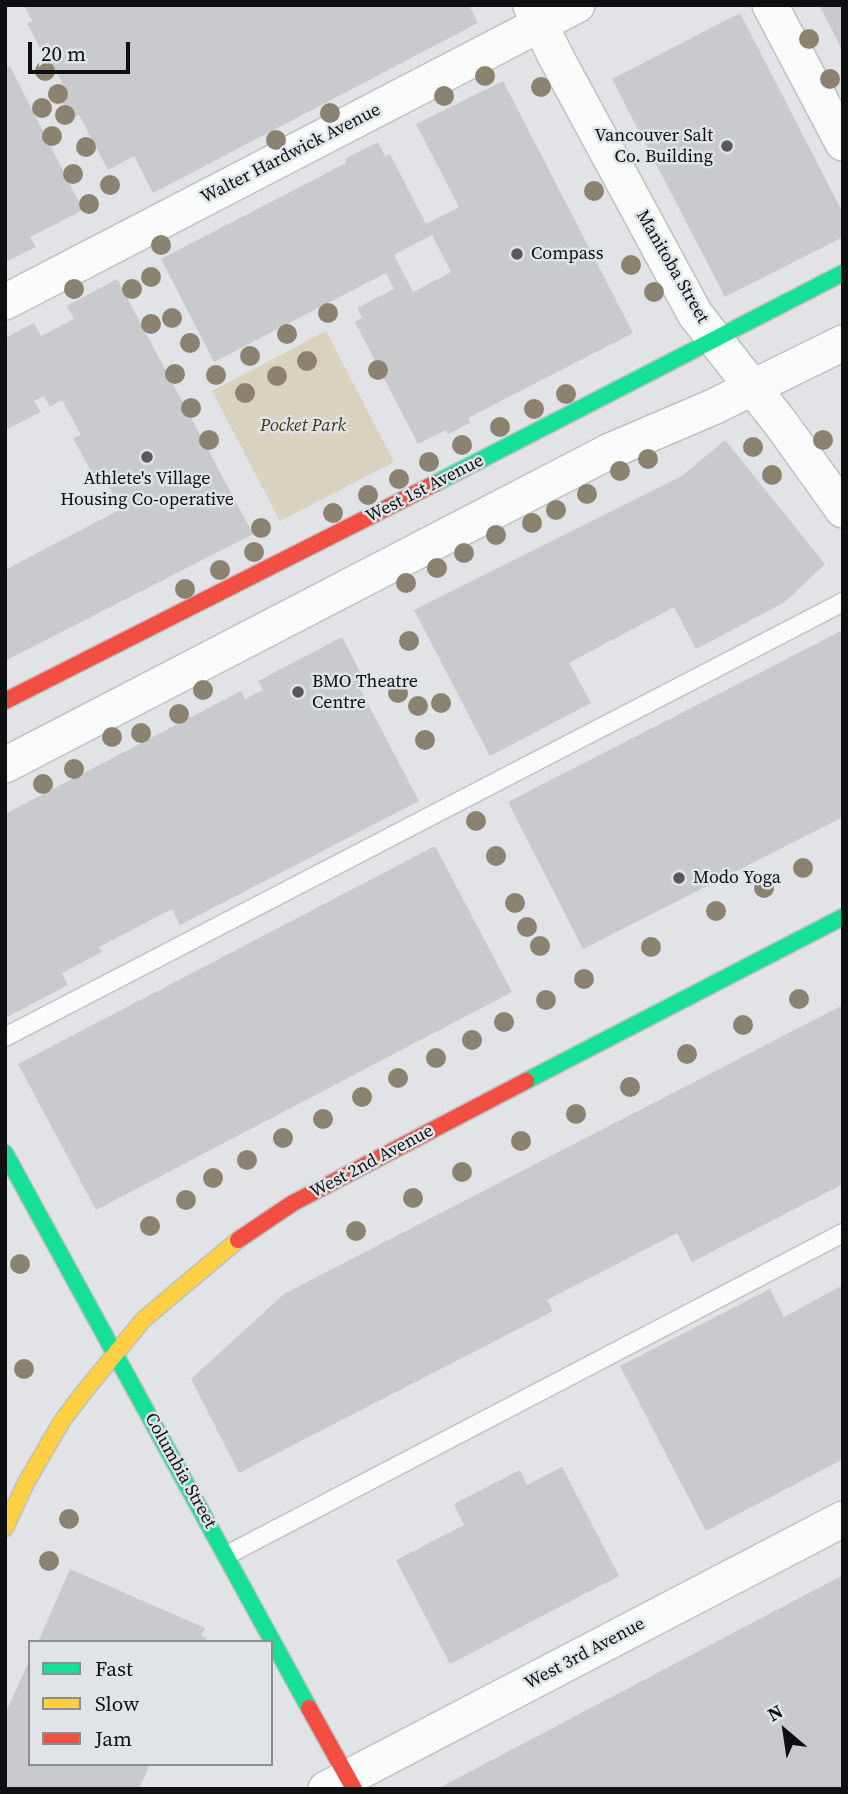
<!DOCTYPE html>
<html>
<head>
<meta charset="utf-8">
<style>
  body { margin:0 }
  #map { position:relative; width:848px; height:1794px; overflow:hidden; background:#e1e3e6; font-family:"Source Serif 4",serif }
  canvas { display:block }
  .frame { position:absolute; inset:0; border:7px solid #0e0f10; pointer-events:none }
  .legend { position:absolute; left:28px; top:1640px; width:245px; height:126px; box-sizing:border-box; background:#e0e3e7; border:2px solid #8c8e91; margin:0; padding:9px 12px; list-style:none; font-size:21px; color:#0e0f10 }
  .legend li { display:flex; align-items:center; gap:14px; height:35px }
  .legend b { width:35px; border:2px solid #8c8e91 }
  .north { position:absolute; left:750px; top:1696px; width:70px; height:70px; -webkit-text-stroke:5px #e0e3e7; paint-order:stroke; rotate:331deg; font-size:19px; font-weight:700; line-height:28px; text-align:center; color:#0e0f10 }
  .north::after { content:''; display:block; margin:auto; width:24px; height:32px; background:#0e0f10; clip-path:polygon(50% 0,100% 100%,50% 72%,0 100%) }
  .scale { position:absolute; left:28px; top:42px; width:102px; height:32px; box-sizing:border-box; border:4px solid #0e0f10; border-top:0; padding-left:9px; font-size:21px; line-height:24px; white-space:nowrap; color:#0e0f10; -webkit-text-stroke:5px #e0e3e7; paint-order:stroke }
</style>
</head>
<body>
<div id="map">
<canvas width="848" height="1794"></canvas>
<div class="frame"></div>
<ul class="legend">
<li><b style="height:9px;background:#16e098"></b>Fast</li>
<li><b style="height:9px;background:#ffcf43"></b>Slow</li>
<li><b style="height:9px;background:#f24e42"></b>Jam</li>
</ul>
<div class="north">N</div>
<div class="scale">20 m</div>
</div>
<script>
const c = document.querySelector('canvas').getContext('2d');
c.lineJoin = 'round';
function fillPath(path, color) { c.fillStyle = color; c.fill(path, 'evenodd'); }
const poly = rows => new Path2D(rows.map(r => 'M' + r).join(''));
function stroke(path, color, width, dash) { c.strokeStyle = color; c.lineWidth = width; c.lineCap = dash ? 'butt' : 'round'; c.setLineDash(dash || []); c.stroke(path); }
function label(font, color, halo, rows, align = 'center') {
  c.font = font + ' "Source Serif 4",serif'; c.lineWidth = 5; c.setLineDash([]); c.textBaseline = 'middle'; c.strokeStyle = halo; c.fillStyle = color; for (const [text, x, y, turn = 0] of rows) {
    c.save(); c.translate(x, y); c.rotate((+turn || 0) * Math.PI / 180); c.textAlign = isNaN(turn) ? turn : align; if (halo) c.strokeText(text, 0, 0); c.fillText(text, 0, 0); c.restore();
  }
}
fillPath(poly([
  [326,331,394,462,280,521,212,391]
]), '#d9d2bf');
fillPath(poly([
  [24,5,469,5,478,23,153,193,134,156,108,170,79,115,71,119,61,100,69,96,47,54,44,56,27,23,32,21],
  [819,5,843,5,843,52,830,26],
  [740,13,843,213,843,237,725,297,612,79],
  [10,66,83,210,30,237,36,247,5,262,5,68],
  [503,81,633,333,468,418,470,423,448,434,446,430,418,444,355,322,362,318,357,308,394,289,386,273,214,362,161,259,346,163,345,159,378,142,385,156,390,154,426,224,459,207,416,124],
  [432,235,451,272,413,292,394,255],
  [117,279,253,534,5,661,5,570,121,509,102,475,95,479,73,438,81,435,62,400,50,407,44,396,34,401,41,412,5,430,5,338,34,323,41,336,74,319,67,306],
  [725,440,825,564,785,602,696,649,674,607,569,663,591,703,490,756,414,610,682,476],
  [843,630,843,817,583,949,508,802],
  [342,637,367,685,360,689,419,801,180,925,172,909,99,947,102,952,62,973,68,985,5,1018,5,814,241,691,245,699,263,690,258,681],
  [435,846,512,992,96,1210,18,1064],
  [843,1005,843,1184,692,1262,677,1233,547,1300,553,1311,239,1473,191,1379,284,1294],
  [843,1285,843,1459,706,1531,620,1366,770,1289,784,1317],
  [562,1467,619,1576,450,1664,396,1560,464,1525,454,1504,520,1470,527,1485],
  [70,1569,205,1628,201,1636,207,1638,205,1642,38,1642],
  [843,1575,843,1787,437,1789,456,1779],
  [30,1659,30,1764,150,1764,139,1789,5,1789,5,1714]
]), '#c9cacd');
const lane = poly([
  [5,1037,843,602],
  [227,1555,843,1233]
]);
const street = poly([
  [770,5,843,143],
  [531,6,557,59,695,314,782,425,843,510],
  [5,302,577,5],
  [5,765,610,451,713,407,843,343],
  [326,1789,843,1519]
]);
const fast = poly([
  [436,483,843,273],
  [526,1081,843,917],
  [5,1153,309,1708]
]);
const slow = poly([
  [5,1528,26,1483,62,1421,84,1392,143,1320,238,1240]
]);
const jam = poly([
  [5,701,436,483],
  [238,1240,293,1203,526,1081],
  [309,1708,354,1789]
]);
stroke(lane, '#bec0c2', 21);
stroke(street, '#bec0c2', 38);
stroke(fast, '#bec0c2', 19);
stroke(slow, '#bec0c2', 19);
stroke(jam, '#bec0c2', 19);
stroke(lane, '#fafbfb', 18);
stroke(street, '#fafbfb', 35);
stroke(fast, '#16e098', 16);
stroke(slow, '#ffcf43', 16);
stroke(jam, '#f24e42', 16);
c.fillStyle = '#8b836f';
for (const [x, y] of [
  [809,39],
  [45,71],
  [485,76],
  [830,79],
  [541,87],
  [58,94],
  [444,96],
  [42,108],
  [330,113],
  [65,115],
  [52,136],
  [276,140],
  [86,147],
  [73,174],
  [110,185],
  [594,191],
  [89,204],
  [161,245],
  [631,265],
  [151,277],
  [74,289],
  [132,289],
  [654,292],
  [328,313],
  [172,318],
  [151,324],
  [287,334],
  [190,343],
  [250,356],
  [307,361],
  [378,370],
  [175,374],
  [216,375],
  [277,376],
  [245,393],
  [566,394],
  [191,408],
  [534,409],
  [500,427],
  [209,440],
  [823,440],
  [462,445],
  [753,447],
  [648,459],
  [429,462],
  [620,471],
  [772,475],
  [399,479],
  [587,494],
  [368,495],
  [556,510],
  [333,513],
  [532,523],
  [261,528],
  [496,535],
  [254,552],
  [464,553],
  [437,568],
  [220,570],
  [406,583],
  [185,589],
  [409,641],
  [203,690],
  [398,693],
  [441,703],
  [418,706],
  [179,714],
  [141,733],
  [112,737],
  [425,740],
  [74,769],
  [43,784],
  [476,821],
  [496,856],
  [803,868],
  [764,888],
  [515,903],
  [716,911],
  [527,927],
  [540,946],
  [651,947],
  [584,979],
  [799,999],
  [546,1000],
  [504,1022],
  [743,1025],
  [472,1040],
  [687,1054],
  [436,1058],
  [398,1078],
  [630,1087],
  [362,1097],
  [576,1114],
  [323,1119],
  [283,1138],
  [521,1141],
  [247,1160],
  [462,1172],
  [213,1178],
  [413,1198],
  [186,1200],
  [150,1226],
  [356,1231],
  [20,1264],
  [24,1369],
  [69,1519],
  [49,1561]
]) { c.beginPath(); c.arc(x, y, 10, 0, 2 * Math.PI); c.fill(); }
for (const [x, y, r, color] of [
  [727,146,7,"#58595b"],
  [517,254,7,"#58595b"],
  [147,457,7,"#58595b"],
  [298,692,7,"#58595b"],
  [679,878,7,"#58595b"]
]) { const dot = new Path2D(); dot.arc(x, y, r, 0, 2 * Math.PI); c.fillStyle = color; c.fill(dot); stroke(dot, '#e0e3e7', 2.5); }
label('18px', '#0e0f10', '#e0e3e7', [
  ["Vancouver Salt",713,136,"right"],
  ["Co. Building",713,157,"right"],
  ["Compass",531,254],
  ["Athlete's Village",147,479,"center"],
  ["Housing Co-operative",147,500,"center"],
  ["BMO Theatre",312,682],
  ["Centre",312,703],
  ["Modo Yoga",693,878]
], 'left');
label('18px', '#0e0f10', '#e0e3e7', [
  ["Walter Hardwick Avenue",291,154,-27],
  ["Manitoba Street",672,267,60],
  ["West 1st Avenue",425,489,-27],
  ["West 2nd Avenue",372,1162,-28],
  ["Columbia Street",180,1471,61],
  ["West 3rd Avenue",585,1654,-28]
]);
label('italic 18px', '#44350d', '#e0e3e7', [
  ["Pocket Park",303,426]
]);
</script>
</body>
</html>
